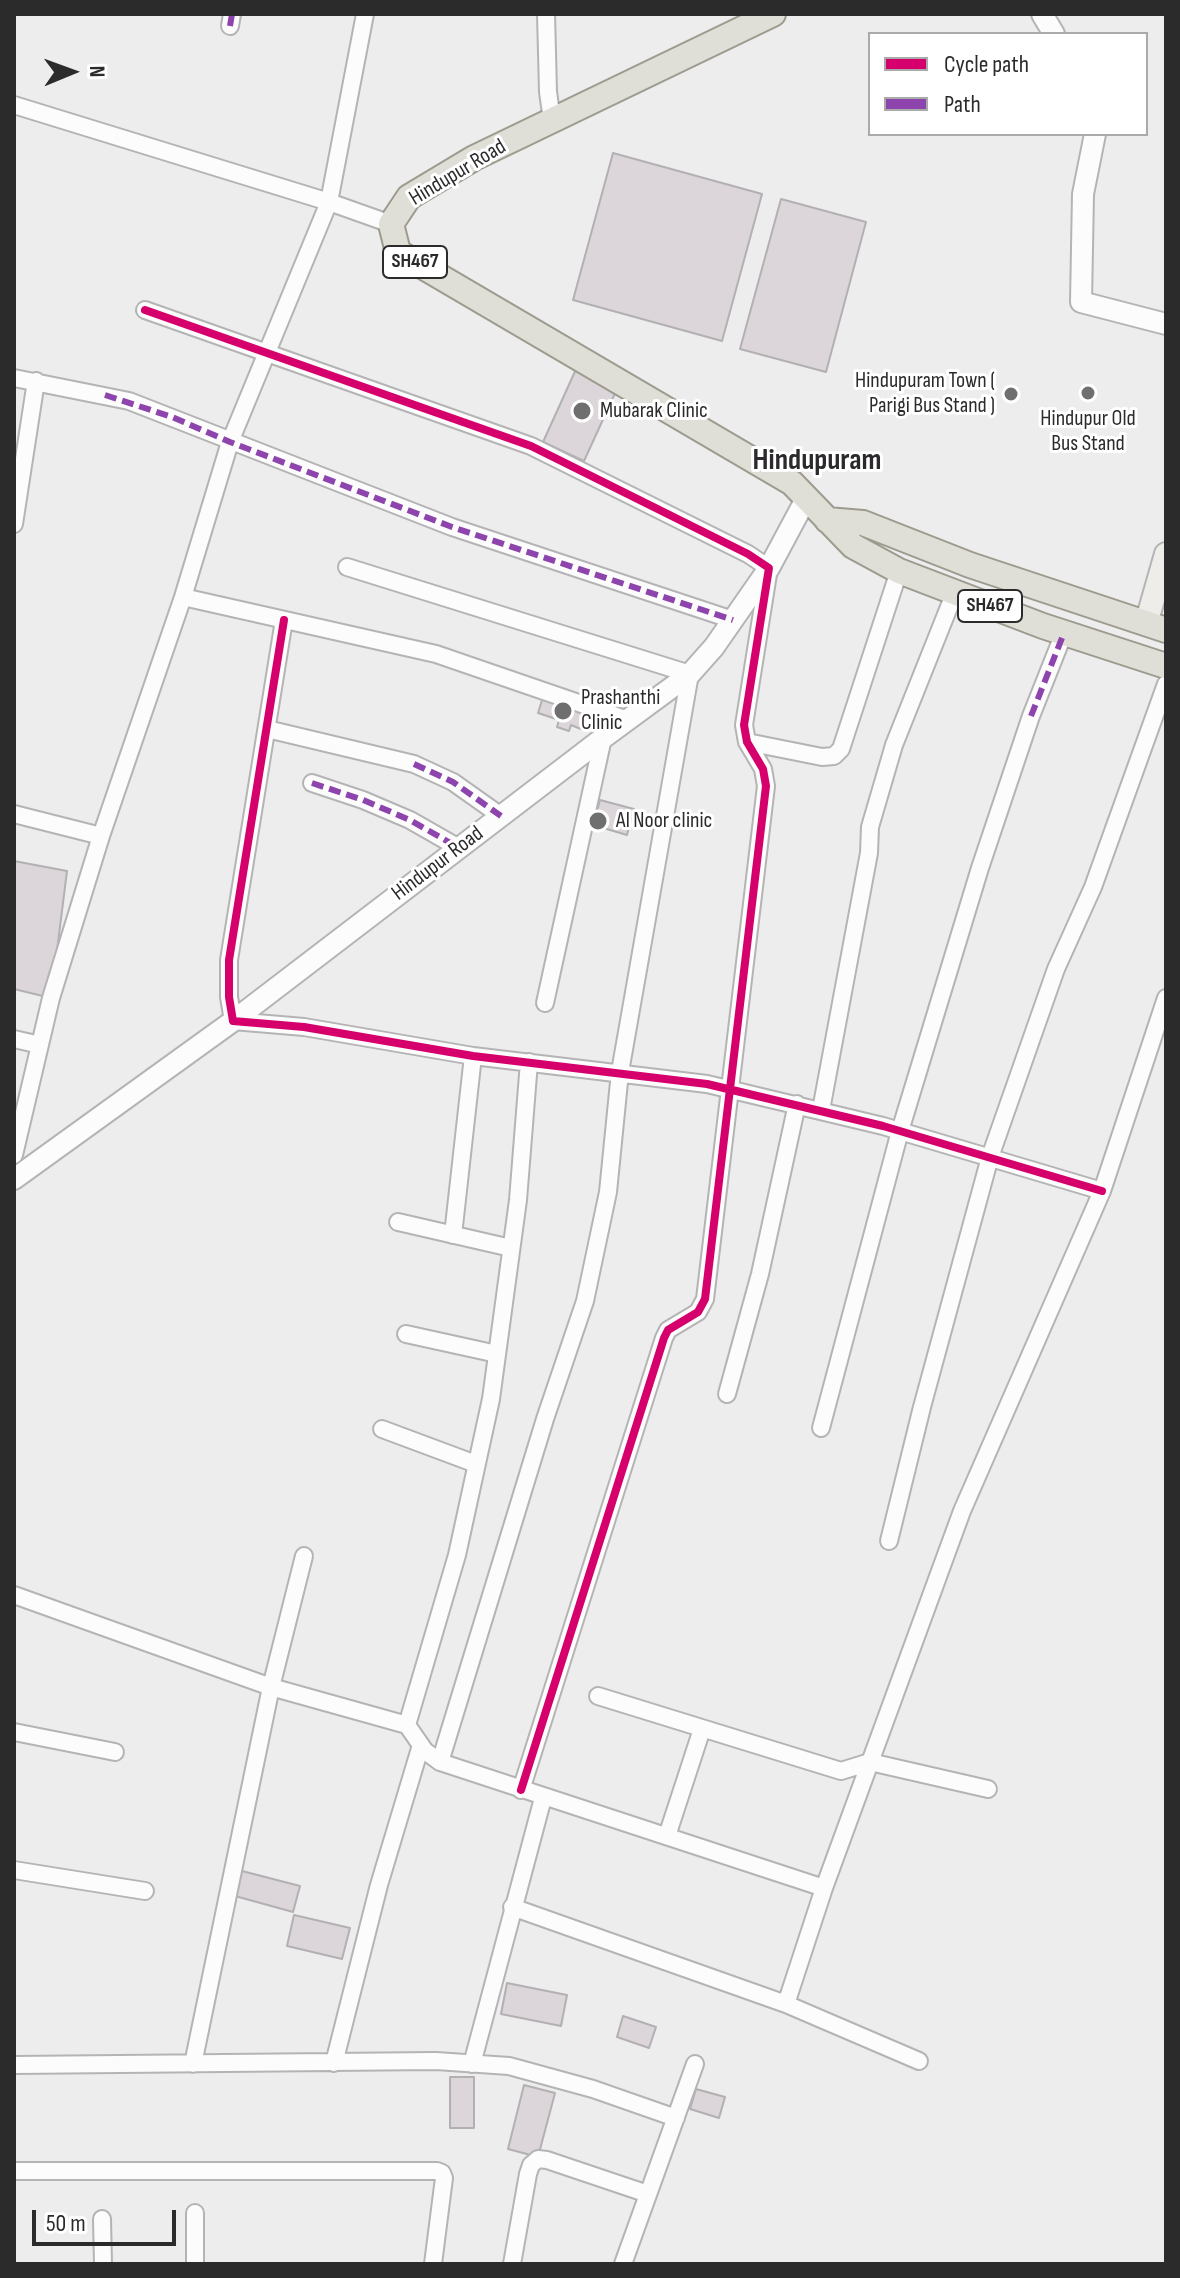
<!DOCTYPE html>
<html>
<head>
<meta charset="utf-8">
<style>
  body { margin:0 }
  #map { position:relative; width:1180px; height:2278px; overflow:hidden; background:#eeedee; font-family:"Sofia Sans Condensed",sans-serif }
  canvas { display:block }
  .frame { position:absolute; inset:0; border:16px solid #2c2b2c; pointer-events:none }
  .legend { position:absolute; left:868px; top:32px; width:280px; height:104px; box-sizing:border-box; background:#fff; border:2px solid #abaaab; margin:0; padding:10px 14px; list-style:none; font-size:24px; color:#2c2b2c }
  .legend li { display:flex; align-items:center; gap:16px; height:40px }
  .legend b { width:40px; border:2px solid #abaaab }
  .north { position:absolute; left:32px; top:32px; width:80px; height:80px; -webkit-text-stroke:6px #fff; paint-order:stroke; rotate:89deg; font-size:22px; font-weight:700; line-height:32px; text-align:center; color:#2c2b2c }
  .north::after { content:''; display:block; margin:auto; width:28px; height:36px; background:#2c2b2c; clip-path:polygon(50% 0,100% 100%,50% 72%,0 100%) }
  .scale { position:absolute; left:32px; top:2210px; width:144px; height:36px; box-sizing:border-box; border:4px solid #2c2b2c; border-top:0; padding-left:10px; font-size:24px; line-height:28px; white-space:nowrap; color:#2c2b2c; -webkit-text-stroke:6px #fff; paint-order:stroke }
</style>
</head>
<body>
<div id="map">
<canvas width="1180" height="2278"></canvas>
<div class="frame"></div>
<ul class="legend">
<li><b style="height:10px;background:#d6006c"></b>Cycle path</li>
<li><b style="height:10px;background:#8e44ad"></b>Path</li>
</ul>
<div class="north">N</div>
<div class="scale">50 m</div>
</div>
<script>
const c = document.querySelector('canvas').getContext('2d');
c.lineJoin = 'round';
function fillPath(path, color) { c.fillStyle = color; c.fill(path, 'evenodd'); }
const poly = rows => new Path2D(rows.map(r => 'M' + r).join(''));
function stroke(path, color, width, dash) { c.strokeStyle = color; c.lineWidth = width; c.lineCap = dash ? 'butt' : 'round'; c.setLineDash(dash || []); c.stroke(path); }
function label(font, color, halo, rows, align = 'center') {
  c.font = font + ' "Sofia Sans Condensed",sans-serif'; c.lineWidth = 6; c.setLineDash([]); c.textBaseline = 'middle'; c.strokeStyle = halo; c.fillStyle = color; for (const [text, x, y, turn = 0] of rows) {
    c.save(); c.translate(x, y); c.rotate((+turn || 0) * Math.PI / 180); c.textAlign = isNaN(turn) ? turn : align; if (halo) c.strokeText(text, 0, 0); c.fillText(text, 0, 0); c.restore();
  }
}
const building = poly([
  [613,153,762,194,722,341,573,300,613,153],
  [781,199,866,222,826,372,740,349,781,199],
  [577,367,617,389,584,461,543,442,577,367],
  [543,697,587,713,581,729,571,725,569,731,557,727,559,720,538,713,543,697],
  [600,800,634,809,627,835,593,825,600,800],
  [14,861,67,871,51,998,14,989,14,861],
  [242,1871,300,1886,293,1912,235,1896,242,1871],
  [294,1915,350,1928,342,1959,287,1946,294,1915],
  [507,1983,567,1995,561,2026,501,2014,507,1983],
  [623,2016,656,2027,649,2048,617,2037,623,2016],
  [450,2077,474,2077,474,2128,450,2128,450,2077],
  [524,2085,555,2093,538,2157,508,2149,524,2085],
  [696,2089,725,2097,719,2118,690,2109,696,2089]
]);
fillPath(building, '#dcd6da');
stroke(building, '#b2b0b2', 2);
const minor = poly([
  [546,14,548,92,552,120],
  [230,26,232,14],
  [14,105,329,202,391,224],
  [145,310,531,446,748,554,769,568,744,725,747,742,763,769,766,786,705,1299,698,1312,668,1330,664,1338,521,1790],
  [14,378,129,401,452,527,733,620],
  [14,524,36,381],
  [347,567,690,674,620,1072,608,1192,585,1301,545,1419,440,1762],
  [183,597,436,654,628,720],
  [284,620,229,960,229,997,233,1021,304,1027,473,1056,707,1084,883,1126,1102,1191],
  [267,729,414,764,453,782,501,816],
  [747,742,822,757,834,756,841,749,899,571],
  [312,783,363,800,410,820,459,848],
  [14,814,101,836],
  [545,1003,603,738],
  [14,1039,40,1045],
  [821,1110,869,853,870,827,894,745,955,592],
  [14,1155,51,998,101,836,183,597,230,442,329,202,365,14],
  [398,1222,511,1248],
  [453,1235,473,1056],
  [406,1334,497,1354],
  [727,1394,760,1274,797,1104],
  [821,1428,900,1131,980,868,1031,716,1064,633],
  [382,1429,476,1464],
  [889,1541,922,1407,990,1157,1056,969,1093,887,1166,684],
  [14,1595,271,1687,407,1725,425,1751,440,1762,824,1888],
  [598,1696,841,1771,870,1762,988,1789],
  [407,1725,457,1555,491,1399,518,1200,529,1062],
  [14,1732,115,1752],
  [667,1836,702,1729],
  [14,1870,145,1891],
  [512,1907,786,2004,919,2061],
  [786,2004,824,1888,962,1511,1102,1191,1166,998],
  [334,2063,379,1885,421,1745],
  [193,2064,271,1687,304,1556],
  [472,2064,543,1798],
  [14,2065,436,2061,509,2066,593,2089,676,2118],
  [14,2171,437,2171,442,2173,444,2178,433,2264],
  [195,2213,195,2264],
  [102,2219,103,2264],
  [512,2264,528,2174,531,2165,538,2159,547,2160,648,2194],
  [623,2264,695,2064]
]);
const tertiary = poly([
  [1042,14,1054,34],
  [1095,134,1083,194,1081,302,1166,324],
  [14,1179,233,1021,603,738,690,674,714,647,769,568,807,497]
]);
const secondary = poly([
  [1146,624,1166,554]
]);
const primary = poly([
  [773,14,474,158,409,197,391,224,398,252,792,483,853,546,899,571,1043,626,1166,666],
  [827,520,863,523,970,565,1166,630]
]);
stroke(minor, '#b5b4b5', 20);
stroke(tertiary, '#b5b4b5', 24);
stroke(secondary, '#b5b4b5', 26);
stroke(primary, '#9d9b8e', 28);
stroke(minor, '#fcfcfc', 16);
stroke(tertiary, '#fcfcfc', 20);
stroke(secondary, '#eeedea', 22);
stroke(primary, '#e0dfd7', 24);
stroke(poly([
  [230,26,232,14],
  [105,395,172,417,230,442,452,527,733,620],
  [1031,716,1064,633],
  [414,764,453,782,501,816],
  [312,783,363,800,410,820,459,848]
]), '#8e44ad', 6, [12, 6]);
stroke(poly([
  [145,310,531,446,748,554,769,568,744,725,747,742,763,769,766,786,705,1299,698,1312,668,1330,664,1338,521,1790],
  [284,620,229,960,229,997,233,1021,304,1027,473,1056,707,1084,883,1126,1102,1191]
]), '#d6006c', 8);
for (const [x, y, r, color] of [
  [1088,393,8,"#706f70"],
  [1011,394,8,"#706f70"],
  [582,411,10,"#706f70"],
  [563,711,10,"#706f70"],
  [598,821,10,"#706f70"]
]) { const dot = new Path2D(); dot.arc(x, y, r, 0, 2 * Math.PI); c.fillStyle = color; c.fill(dot); stroke(dot, '#fff', 3); }
for (const [x, y, w] of [
  [415,262,64],
  [990,606,64]
]) { const box = new Path2D(); box.roundRect(x - w / 2, y - 16, w, 32, 6); c.fillStyle = '#fff'; c.fill(box); stroke(box, '#2c2b2c', 2); }
label('bold 20px', '#2c2b2c', null, [
  ["SH467",415,262],
  ["SH467",990,606]
]);
label('22px', '#2c2b2c', '#fff', [
  ["Hindupur Road",458,173,-31],
  ["Hindupur Road",438,864,-37]
]);
label('22px', '#2c2b2c', '#fff', [
  ["Hindupuram Town (",995,381,"right"],
  ["Parigi Bus Stand )",995,406,"right"],
  ["Mubarak Clinic",600,411],
  ["Hindupur Old",1088,419,"center"],
  ["Bus Stand",1088,444,"center"],
  ["Prashanthi",581,698],
  ["Clinic",581,723],
  ["Al Noor clinic",616,821]
], 'left');
label('bold 30px', '#2c2a2c', '#fff', [
  ["Hindupuram",817,461]
]);
</script>
</body>
</html>
